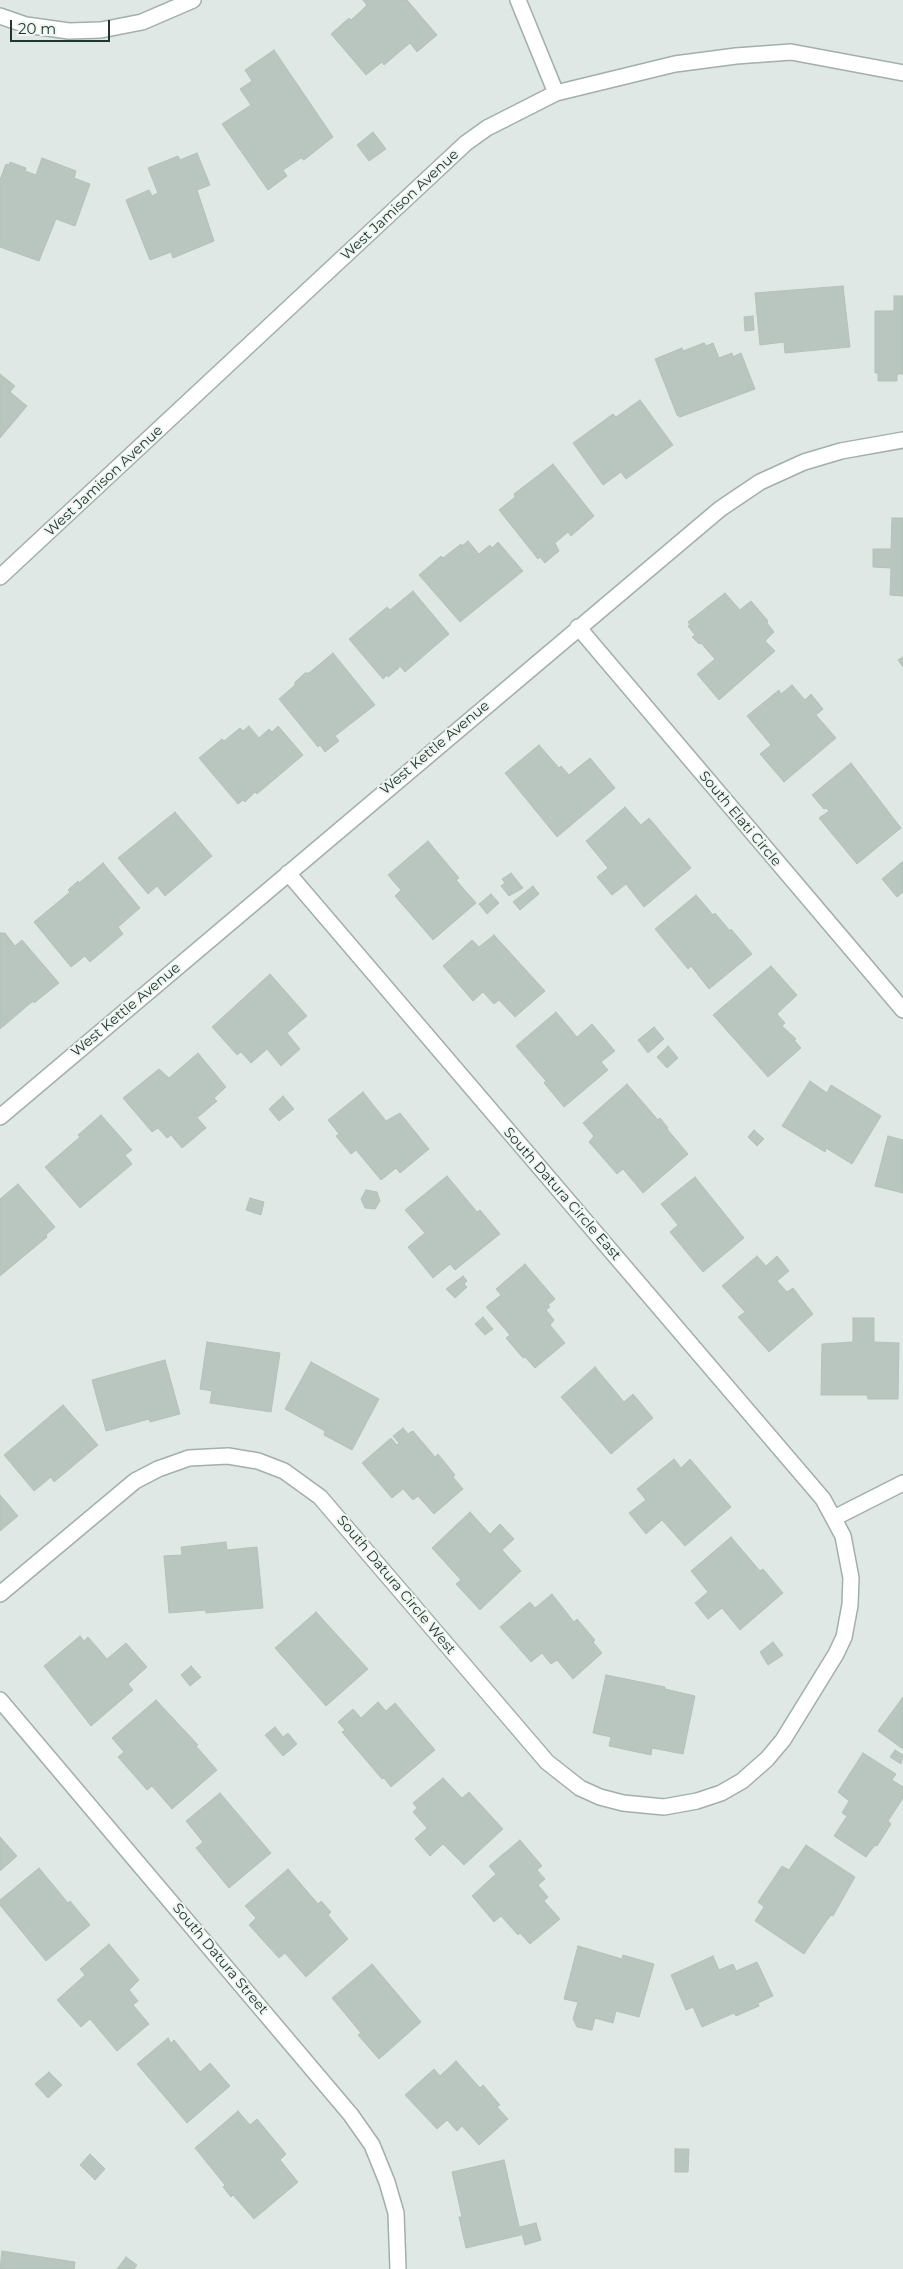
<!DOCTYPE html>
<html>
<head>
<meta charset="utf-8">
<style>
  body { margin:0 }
  #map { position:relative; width:903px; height:2269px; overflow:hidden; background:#dfe8e4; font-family:Montserrat,sans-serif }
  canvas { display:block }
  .scale { position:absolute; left:10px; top:20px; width:100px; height:22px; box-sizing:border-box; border:2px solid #223630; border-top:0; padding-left:6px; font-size:15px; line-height:18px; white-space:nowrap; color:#223630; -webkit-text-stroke:4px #eff6f2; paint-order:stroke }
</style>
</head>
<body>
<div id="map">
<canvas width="903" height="2269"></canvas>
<div class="scale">20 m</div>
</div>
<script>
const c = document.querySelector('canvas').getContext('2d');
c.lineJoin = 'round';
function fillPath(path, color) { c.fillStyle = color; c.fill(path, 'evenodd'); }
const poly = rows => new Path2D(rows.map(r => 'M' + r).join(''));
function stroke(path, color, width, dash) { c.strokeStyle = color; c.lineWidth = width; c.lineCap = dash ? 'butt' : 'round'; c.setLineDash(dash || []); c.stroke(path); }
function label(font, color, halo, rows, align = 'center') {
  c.font = font + ' Montserrat,sans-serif'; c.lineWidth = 4; c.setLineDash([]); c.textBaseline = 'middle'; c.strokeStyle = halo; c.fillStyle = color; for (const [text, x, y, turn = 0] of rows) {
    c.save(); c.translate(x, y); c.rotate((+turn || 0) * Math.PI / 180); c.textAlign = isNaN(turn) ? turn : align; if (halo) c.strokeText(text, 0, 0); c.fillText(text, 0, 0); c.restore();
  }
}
const building = poly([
  [363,0,407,0,437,35,417,52,410,43,384,65,382,62,366,75,331,34,349,18,351,20,361,11,367,5,363,0],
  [274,50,333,137,304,160,301,158,283,170,287,176,268,190,222,124,251,105,240,89,252,81,245,70,274,50],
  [373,132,386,149,369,161,357,145,373,132],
  [197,153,210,185,197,190,214,241,173,258,171,252,150,260,126,200,149,190,152,196,158,193,148,168,178,156,180,160,197,153],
  [42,158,76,171,74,178,90,184,75,226,56,219,39,261,0,247,0,180,6,164,9,165,10,162,26,168,25,171,36,175,42,158],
  [843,286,850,347,785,353,784,342,760,345,755,293,843,286],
  [894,296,903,296,903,374,897,374,897,381,878,381,878,373,875,373,875,311,894,311,894,296],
  [753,316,754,330,745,331,744,317,753,316],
  [704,343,706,346,713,343,719,358,732,353,733,357,741,353,755,389,680,417,677,415,655,359,682,348,683,351,704,343],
  [0,374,15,386,10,392,27,406,0,438,0,374],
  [640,400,673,445,626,479,621,472,603,485,573,443,613,414,616,417,640,400],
  [553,464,594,516,571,536,568,532,555,543,559,551,545,563,540,557,538,559,499,510,515,497,514,494,553,464],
  [892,518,903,518,903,596,890,595,891,568,873,567,873,549,891,549,892,518],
  [468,541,479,554,490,545,492,548,498,542,523,571,460,622,419,575,441,556,443,558,461,544,462,546,468,541],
  [413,591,449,634,405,672,399,665,399,668,388,677,387,675,383,679,349,639,387,607,390,610,413,591],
  [725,593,740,610,751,601,768,621,767,623,774,632,765,641,775,651,719,700,697,674,715,659,701,643,699,644,692,637,695,635,688,626,690,625,688,622,725,593],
  [333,653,375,705,335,736,339,741,325,752,320,745,318,747,279,699,295,685,295,682,305,673,309,673,333,653],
  [903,657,903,667,898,660,903,657],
  [792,685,805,700,811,694,823,709,816,715,836,738,784,782,760,754,771,745,747,716,779,690,781,694,792,685],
  [249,726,259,738,269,729,272,732,278,726,303,755,257,794,255,792,245,802,243,800,238,804,199,758,222,739,224,741,240,728,243,731,249,726],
  [539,745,559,768,561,766,569,775,590,758,615,788,557,837,505,773,539,745],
  [851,763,901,828,857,864,819,818,829,811,826,808,824,809,812,795,851,763],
  [625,807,641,825,649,818,691,868,644,907,626,884,612,895,597,877,608,868,586,841,625,807],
  [175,812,212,856,165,896,157,886,148,894,118,858,175,812],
  [428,841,459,878,456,880,476,903,433,940,395,896,401,890,388,875,428,841],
  [903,861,903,892,897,897,882,879,903,861],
  [103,863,140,908,118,927,123,934,90,962,85,956,71,967,34,922,70,892,68,890,78,881,79,883,103,863],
  [511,873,523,888,509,896,501,886,505,883,502,879,511,873],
  [533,886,539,894,520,910,513,902,533,886],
  [491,894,499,903,487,914,479,904,491,894],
  [696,895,713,915,715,913,730,931,731,929,752,954,709,989,691,966,688,969,655,929,696,895],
  [0,933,5,933,15,946,22,940,59,983,34,1003,33,1001,0,1029,0,933],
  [494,935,545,991,515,1017,499,1000,494,1004,483,992,473,1001,443,966,472,940,479,947,494,935],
  [771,966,797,995,777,1014,785,1023,782,1026,796,1039,794,1040,801,1048,768,1077,713,1015,771,966],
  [270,974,307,1016,287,1033,300,1049,281,1066,267,1049,251,1063,241,1052,237,1055,212,1027,270,974],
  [556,1012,577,1037,592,1024,615,1051,601,1062,608,1070,564,1107,544,1083,546,1081,516,1046,556,1012],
  [654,1027,664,1039,648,1053,638,1040,654,1027],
  [668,1046,678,1058,667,1068,657,1057,668,1046],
  [198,1053,226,1087,214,1098,217,1101,198,1117,194,1114,206,1128,182,1148,171,1135,167,1138,158,1128,152,1132,123,1098,159,1069,169,1078,198,1053],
  [810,1081,827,1093,831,1085,881,1116,852,1164,826,1148,825,1152,782,1126,810,1081],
  [627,1084,658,1120,660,1118,668,1128,667,1129,688,1154,643,1193,623,1169,617,1174,589,1142,594,1136,583,1123,627,1084],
  [363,1092,386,1121,400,1113,429,1149,400,1173,396,1168,381,1180,356,1150,351,1154,336,1136,339,1134,328,1120,363,1092],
  [283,1096,294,1109,279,1121,269,1109,283,1096],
  [101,1115,132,1150,125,1155,132,1164,80,1208,45,1167,80,1137,78,1135,101,1115],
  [754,1130,764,1139,757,1146,748,1137,754,1130],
  [888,1136,903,1140,903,1193,875,1186,888,1136],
  [447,1176,477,1212,480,1210,500,1234,455,1270,450,1264,433,1278,408,1247,425,1233,405,1210,447,1176],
  [695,1177,744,1238,703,1272,670,1232,678,1225,661,1204,695,1177],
  [18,1184,55,1227,46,1235,47,1237,0,1276,0,1199,18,1184],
  [366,1190,377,1192,380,1201,375,1209,365,1208,361,1199,366,1190],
  [250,1198,264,1202,261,1215,246,1210,250,1198],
  [757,1256,766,1266,777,1256,789,1271,777,1281,787,1292,793,1288,813,1314,769,1352,738,1317,745,1312,722,1286,757,1256],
  [525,1264,555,1299,548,1305,550,1307,546,1310,554,1320,550,1325,565,1343,535,1368,525,1357,523,1358,506,1338,510,1335,486,1307,501,1295,496,1289,525,1264],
  [463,1276,467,1281,464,1284,467,1287,455,1298,446,1289,463,1276],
  [483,1317,493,1329,485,1335,475,1324,483,1317],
  [853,1318,874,1318,874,1342,899,1343,898,1399,868,1399,867,1395,821,1395,822,1344,853,1342,853,1318],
  [207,1342,280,1353,271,1412,210,1403,212,1391,200,1389,207,1342],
  [165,1360,180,1414,150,1422,149,1419,106,1431,92,1380,165,1360],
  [311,1362,379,1399,352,1450,324,1435,325,1431,285,1409,311,1362],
  [595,1367,624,1402,633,1394,653,1418,611,1454,561,1397,595,1367],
  [63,1405,98,1445,54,1482,51,1477,34,1491,4,1455,63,1405],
  [403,1428,408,1434,413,1431,435,1457,438,1454,455,1475,453,1477,463,1489,434,1514,418,1496,413,1500,403,1489,392,1498,362,1463,391,1438,397,1445,399,1443,393,1436,403,1428],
  [674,1459,681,1468,690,1459,731,1507,685,1546,662,1520,646,1534,629,1513,646,1500,637,1489,674,1459],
  [0,1495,18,1516,0,1531,0,1495],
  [470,1512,490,1534,500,1524,514,1539,502,1550,521,1571,480,1610,456,1584,461,1580,432,1548,470,1512],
  [731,1537,760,1571,763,1569,783,1593,740,1630,722,1608,708,1619,695,1603,708,1592,691,1571,731,1537],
  [226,1542,227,1550,257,1547,263,1608,206,1613,206,1610,169,1613,164,1556,182,1555,181,1547,226,1542],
  [552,1594,574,1622,577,1619,595,1640,593,1642,602,1653,573,1679,557,1660,551,1664,542,1653,531,1662,500,1627,530,1602,535,1608,552,1594],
  [316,1612,368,1669,326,1706,275,1648,316,1612],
  [80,1636,84,1641,88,1637,107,1659,126,1643,147,1667,128,1684,133,1690,91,1726,44,1666,80,1636],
  [773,1642,783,1655,768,1665,760,1652,773,1642],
  [191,1666,201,1677,190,1686,181,1675,191,1666],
  [606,1675,665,1687,665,1689,695,1696,683,1754,652,1748,651,1755,609,1746,611,1737,593,1733,606,1675],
  [903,1697,903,1749,878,1731,903,1697],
  [156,1700,198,1745,196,1746,217,1770,172,1809,152,1786,147,1790,118,1757,124,1752,112,1738,156,1700],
  [378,1702,386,1711,395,1703,435,1750,391,1787,384,1778,382,1779,342,1732,345,1730,338,1722,353,1709,361,1718,378,1702],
  [275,1727,283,1737,288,1733,297,1744,283,1756,265,1735,275,1727],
  [895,1750,903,1755,901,1764,890,1757,895,1750],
  [863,1753,896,1774,892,1780,903,1787,903,1798,888,1821,891,1824,877,1846,875,1845,866,1857,834,1836,847,1816,842,1813,849,1801,838,1792,863,1753],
  [443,1778,462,1798,469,1792,503,1829,464,1865,443,1844,430,1856,415,1839,427,1828,413,1812,417,1808,413,1803,443,1778],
  [220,1793,271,1853,229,1888,196,1848,203,1842,186,1821,220,1793],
  [0,1837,17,1856,0,1871,0,1837],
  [520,1840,542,1866,537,1870,545,1879,538,1885,548,1897,544,1901,560,1919,530,1944,520,1933,518,1935,501,1916,494,1922,472,1896,496,1874,489,1866,520,1840],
  [806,1845,855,1877,833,1916,831,1915,825,1923,804,1954,755,1921,764,1907,758,1902,782,1866,789,1870,806,1845],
  [39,1868,68,1903,70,1901,90,1925,46,1961,0,1905,0,1900,39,1868],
  [288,1869,318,1904,321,1901,331,1912,328,1915,348,1939,306,1977,285,1953,279,1958,249,1925,256,1918,245,1906,288,1869],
  [109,1944,139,1980,129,1990,138,2001,133,2005,149,2024,117,2051,90,2019,81,2027,57,2000,85,1975,80,1969,109,1944],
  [578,1946,622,1959,623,1955,654,1964,639,2017,616,2011,613,2023,595,2018,592,2030,577,2027,573,2019,578,2002,564,1999,578,1946],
  [713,1956,719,1970,733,1964,736,1971,757,1962,773,1996,758,2003,759,2006,736,2016,734,2013,702,2027,693,2007,686,2010,671,1975,713,1956],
  [372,1964,421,2022,379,2059,358,2035,361,2033,332,1998,372,1964],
  [168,2038,171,2043,174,2040,200,2072,210,2063,230,2086,187,2123,137,2064,168,2038],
  [456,2061,480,2088,483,2085,500,2105,497,2107,508,2119,479,2145,462,2126,457,2131,447,2120,437,2129,405,2095,434,2069,440,2076,456,2061],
  [49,2072,62,2085,48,2098,35,2084,49,2072],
  [238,2111,250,2125,257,2119,286,2154,280,2160,298,2182,254,2219,233,2195,231,2197,223,2187,225,2185,195,2148,238,2111],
  [675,2149,689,2149,688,2172,675,2172,675,2149],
  [90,2154,105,2169,95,2180,80,2165,90,2154],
  [504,2160,521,2235,466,2248,459,2217,462,2217,452,2172,504,2160],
  [536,2223,541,2240,525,2245,520,2227,536,2223],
  [2,2251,75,2262,74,2269,0,2269,2,2251],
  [126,2257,137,2265,134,2269,117,2269,126,2257]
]);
fillPath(building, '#b8c6bf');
stroke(building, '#b3c1ba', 1);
const minor = poly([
  [518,0,556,93],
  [0,16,26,25,69,31,101,30,142,22,193,0],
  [0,577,466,143,487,128,556,93,675,64,736,56,791,52,903,73],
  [578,627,903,1010],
  [0,1117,720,509,760,482,804,462,841,451,903,440],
  [834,1518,903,1483],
  [0,1594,135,1481,158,1469,189,1458,228,1456,258,1461,284,1471,320,1497,547,1762,580,1788,600,1797,623,1803,664,1807,697,1801,721,1793,742,1781,767,1759,783,1740,836,1654,844,1637,850,1605,851,1578,843,1536,823,1499,288,873],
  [0,1700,351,2115,372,2145,387,2182,396,2213,398,2269]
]);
stroke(minor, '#a3afaa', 18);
stroke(minor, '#fff', 15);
label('14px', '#223630', '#eff6f2', [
  ["West Jamison Avenue",400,205,-43],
  ["West Jamison Avenue",104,481,-43],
  ["West Kettle Avenue",435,748,-40],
  ["South Elati Circle",740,819,50],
  ["West Kettle Avenue",126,1010,-40],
  ["South Datura Circle East",562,1194,49],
  ["South Datura Circle West",396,1585,50],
  ["South Datura Street",220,1959,50]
]);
</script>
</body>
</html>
